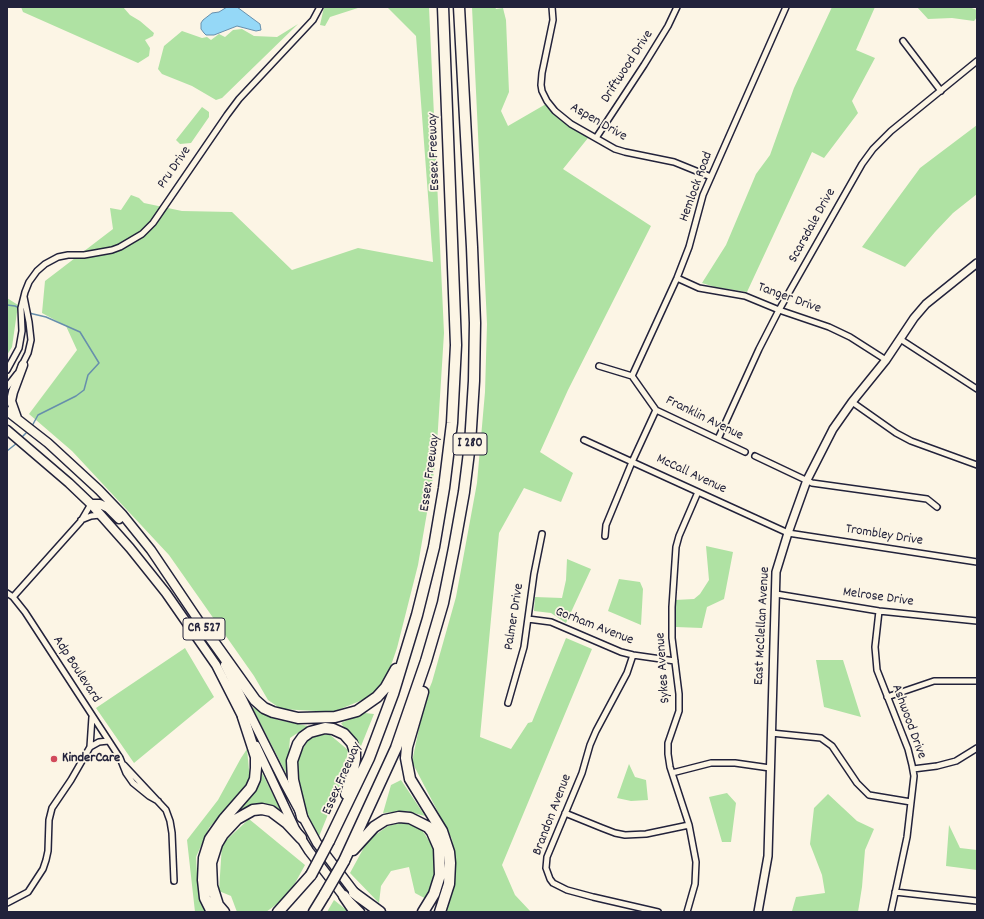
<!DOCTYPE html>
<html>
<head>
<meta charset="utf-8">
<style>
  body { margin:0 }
  #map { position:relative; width:984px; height:919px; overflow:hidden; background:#fcf5e5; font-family:Dekko,sans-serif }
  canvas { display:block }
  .frame { position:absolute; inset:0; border:8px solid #22223b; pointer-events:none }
</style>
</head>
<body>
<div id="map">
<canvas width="984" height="919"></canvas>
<div class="frame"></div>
</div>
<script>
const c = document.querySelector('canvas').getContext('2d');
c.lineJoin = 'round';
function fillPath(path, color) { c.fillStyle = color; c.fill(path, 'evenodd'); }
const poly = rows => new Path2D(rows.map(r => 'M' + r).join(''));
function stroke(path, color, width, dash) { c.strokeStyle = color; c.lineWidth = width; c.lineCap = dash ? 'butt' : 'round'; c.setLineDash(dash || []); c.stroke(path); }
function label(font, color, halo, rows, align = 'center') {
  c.font = font + ' Dekko,sans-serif'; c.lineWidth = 3.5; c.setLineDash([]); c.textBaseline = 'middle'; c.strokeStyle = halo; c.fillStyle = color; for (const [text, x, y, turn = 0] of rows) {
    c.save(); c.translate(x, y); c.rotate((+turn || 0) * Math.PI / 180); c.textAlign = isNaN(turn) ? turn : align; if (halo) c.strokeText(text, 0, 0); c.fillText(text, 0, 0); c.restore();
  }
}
fillPath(poly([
  [21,7,123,7,130,15,140,21,154,33,153,36,145,40,150,48,149,56,138,63,23,12],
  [324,7,361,7,330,17,325,26,320,25],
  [387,7,429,7,444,333,436,460,418,565,397,648,388,674,372,696,333,712,281,709,268,700,254,676,169,555,72,451,29,414,77,350,66,326,42,313,45,281,113,229,110,208,121,210,131,195,139,198,144,203,182,211,232,212,292,270,358,248,433,262,416,36],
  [472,7,495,7,496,9,503,8,506,20,509,92,501,111,508,126,546,104,592,133,563,169,651,226,568,390,540,452,573,473,561,502,524,488,499,533,480,737,511,749,528,723,532,722,566,638,592,649,502,865,515,895,531,912,444,912,451,889,455,866,452,839,412,762,425,699,432,682,456,597,477,483,485,392,487,324],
  [832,7,875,7,856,50,875,58,852,101,858,113,824,158,812,152,747,292,715,287,702,283,726,245,756,174,770,155,794,88],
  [917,7,969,7,977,10,977,17,974,21,952,18,928,19],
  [298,24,222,98,216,100,192,86,162,74,158,69,164,46,182,31,202,38,207,37,211,40,219,34,225,37,233,30,242,29,254,36,277,37],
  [202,107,209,112,209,117,191,143,180,144,176,140],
  [977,125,977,194,953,213,935,232,905,267,862,247,920,168],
  [7,298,18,305,12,347,7,355],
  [706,546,733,552,724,599,707,607,702,628,676,627,675,600,694,599,700,594,709,580],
  [567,559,591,569,566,623,551,613,534,611,535,597,562,598,566,580],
  [619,579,640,582,643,589,641,625,608,611],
  [185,648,214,697,134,763,96,708],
  [816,660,843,660,861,717,824,707],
  [252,707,278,720,308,726,290,738,287,775],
  [365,713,374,714,359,751,341,723],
  [329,734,348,750,344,775,318,839,298,789,296,760,310,737],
  [247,749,250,780,209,828,196,857,198,890,208,912,195,912,187,840,218,800,241,758],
  [629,764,635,777,646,780,648,800,631,801,617,798],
  [261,771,282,812,264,803,236,813],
  [401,780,425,816,406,811,383,813,391,785],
  [727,793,736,803,731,842,722,842,709,797],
  [828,794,857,821,874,829,865,850,862,887,858,912,795,912,792,911,796,897,825,893,822,875,810,844,814,808],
  [249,819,305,865,288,896,266,912,237,912,231,896,219,891,222,844],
  [404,822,422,830,433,847,435,871,428,900,415,893,409,867,391,871,381,886,379,903,350,873,368,840,388,826],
  [949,825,960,848,977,850,977,870,946,866],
  [334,900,349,912,327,912]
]), '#afe2a3');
const water = poly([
  [227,7,237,7,260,24,261,30,256,31,237,26,214,35,206,35,204,33,201,29,201,23,203,20,212,13,219,12,227,7]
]);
fillPath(water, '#95d8f7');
stroke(water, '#678fac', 1);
stroke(poly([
  [7,305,15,306,26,311],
  [29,313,46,317,80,332,99,363,88,375,84,390,76,396,38,415,32,426],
  [21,438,28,431],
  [7,451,17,443]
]), '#678fac', 1.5);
const street = poly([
  [552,7,553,20,542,73,541,85,542,91,547,101,555,111,571,124,615,149,625,152,674,162,711,177],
  [903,41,941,91],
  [596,138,644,65,668,26,677,7],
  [677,278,699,288,745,296,779,310,829,327,850,337,886,360],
  [900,339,977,389],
  [599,366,632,376,656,410,745,452],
  [21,367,28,353,31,340,29,322,24,297],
  [7,370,19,348,22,331,21,308,25,292,29,282,37,271,45,264,58,257,68,255,84,255,112,250,120,247,142,234,153,223,227,115,239,99,313,20,320,7],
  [632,376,677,278,689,247,703,195,786,7],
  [7,387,17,374],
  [852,402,896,433,911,441,977,465],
  [718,439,759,349,779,310,862,164,873,149,891,131,977,61],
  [584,440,788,533,977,562],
  [755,456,812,483,927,499,937,507],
  [81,520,91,516,100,515],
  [605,536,606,525,632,462,656,410],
  [7,593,13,597,25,612,120,758,126,773,133,783,149,796,158,801],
  [776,594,879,611,977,621],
  [13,597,81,521,91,504],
  [879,611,875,647,877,670,908,749,912,765,914,776,907,837,891,912],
  [528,619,551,622,621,652,633,655,675,661],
  [633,655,627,673,596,731,590,745,582,773,547,857,546,868,550,879,553,883,567,890,593,897,658,912],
  [887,697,934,681,977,681],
  [508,703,524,647,534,574,542,534],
  [771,733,821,738,832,746,857,783,869,795,911,802],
  [90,747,99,742,108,741],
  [124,765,166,810,170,821,172,833,174,881],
  [913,769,937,766,956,761,977,748],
  [672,773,711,763,735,763,770,768],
  [565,813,602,828,615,833,625,835,646,834,689,825],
  [895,892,977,901],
  [7,903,28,892,43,869,46,860,48,851,49,820,52,808,71,780,90,747,92,717],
  [687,912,695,884,696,862,689,825,670,767,668,754,668,743,679,711,679,694,672,638,672,607,676,547,679,536,698,492]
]);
const secondary = poly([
  [758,912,768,856,776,572,788,533,807,480,833,429,852,402,886,360,914,318,926,304,977,263]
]);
const primary = poly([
  [7,411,48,443,99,490,122,514,151,550,213,642],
  [17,418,11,401,13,392,23,365],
  [7,430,69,483,91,504,130,548,166,593,216,665,245,722],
  [91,504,100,504,108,508,119,519],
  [225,665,284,782,317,843,358,897],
  [256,746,295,829,309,851,342,894,360,912]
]);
const highway = poly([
  [210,637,255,700,264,708,273,712,298,718,335,717,357,711,377,697,386,687,396,669],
  [423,692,407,747,406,758,410,779,442,831,449,852,450,863,449,884,440,912],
  [302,817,293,780,292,761,298,744,303,737,310,732,325,728,333,729,344,734,352,743,355,752,355,759,352,775,346,794],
  [329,841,369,758,393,694,417,615,434,547,444,488,452,423,456,345,443,7],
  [353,850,374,827,385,820,399,817,410,818,428,827,432,832,439,848,440,875,434,894,423,912],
  [344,861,396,748,426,661,443,603,454,548,464,492,470,444,474,381,475,323,472,247,459,7],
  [354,893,380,912],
  [344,896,355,912],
  [212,912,205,898,203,880,204,858,210,839,224,819,251,788,255,779,256,768,256,757,243,717],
  [224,912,218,905,212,886,211,863,217,844,223,834,237,819,253,810,262,809,271,811,287,823,301,838],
  [278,912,311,875],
  [314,912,325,894]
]);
stroke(street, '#22223b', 8);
stroke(secondary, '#22223b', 10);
stroke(primary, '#22223b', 11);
stroke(highway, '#22223b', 13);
stroke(street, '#fcf5e5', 5);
stroke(secondary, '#fcf5e5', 7);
stroke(primary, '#fcf5e5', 8);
stroke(highway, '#fcf5e5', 10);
const highwayBridge = poly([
  [311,875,329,841],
  [325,894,344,861]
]);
stroke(highwayBridge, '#22223b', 13, []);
stroke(highwayBridge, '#fcf5e5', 10);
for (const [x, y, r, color] of [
  [54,759,4,"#d1495b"]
]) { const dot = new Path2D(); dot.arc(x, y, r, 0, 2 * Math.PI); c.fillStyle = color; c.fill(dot); stroke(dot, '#fcf5e5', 1.5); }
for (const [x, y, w] of [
  [470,444,34],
  [204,629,42]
]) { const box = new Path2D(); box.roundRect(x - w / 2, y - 11, w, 22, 3); c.fillStyle = '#fcf5e5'; c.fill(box); stroke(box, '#22223b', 1); }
label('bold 13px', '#22223b', null, [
  ["I 280",470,444],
  ["CR 527",204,629]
]);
label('14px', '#22223b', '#fcf5e5', [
  ["Driftwood Drive",628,67,-57],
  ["Aspen Drive",598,123,30],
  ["Essex Freeway",435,152,-92],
  ["Pru Drive",175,168,-55],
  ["Hemlock Road",697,187,-70],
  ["Scarsdale Drive",813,226,-61],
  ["Tanger Drive",789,299,20],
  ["Franklin Avenue",704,419,26],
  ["Essex Freeway",431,473,-82],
  ["McCall Avenue",691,475,25],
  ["Trombley Drive",884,536,9],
  ["Melrose Drive",878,598,8],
  ["Palmer Drive",515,617,-81],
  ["East McClellan Avenue",763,626,-87],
  ["Gorham Avenue",594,627,21],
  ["Sykes Avenue",664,668,-94],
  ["Adp Boulevard",76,670,57],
  ["Ashwood Drive",908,722,70],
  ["Essex Freeway",343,779,-66],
  ["Brandon Avenue",553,815,-69]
]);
label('bold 14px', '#22223b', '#fcf5e5', [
  ["KinderCare",62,759]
], 'left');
</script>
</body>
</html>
